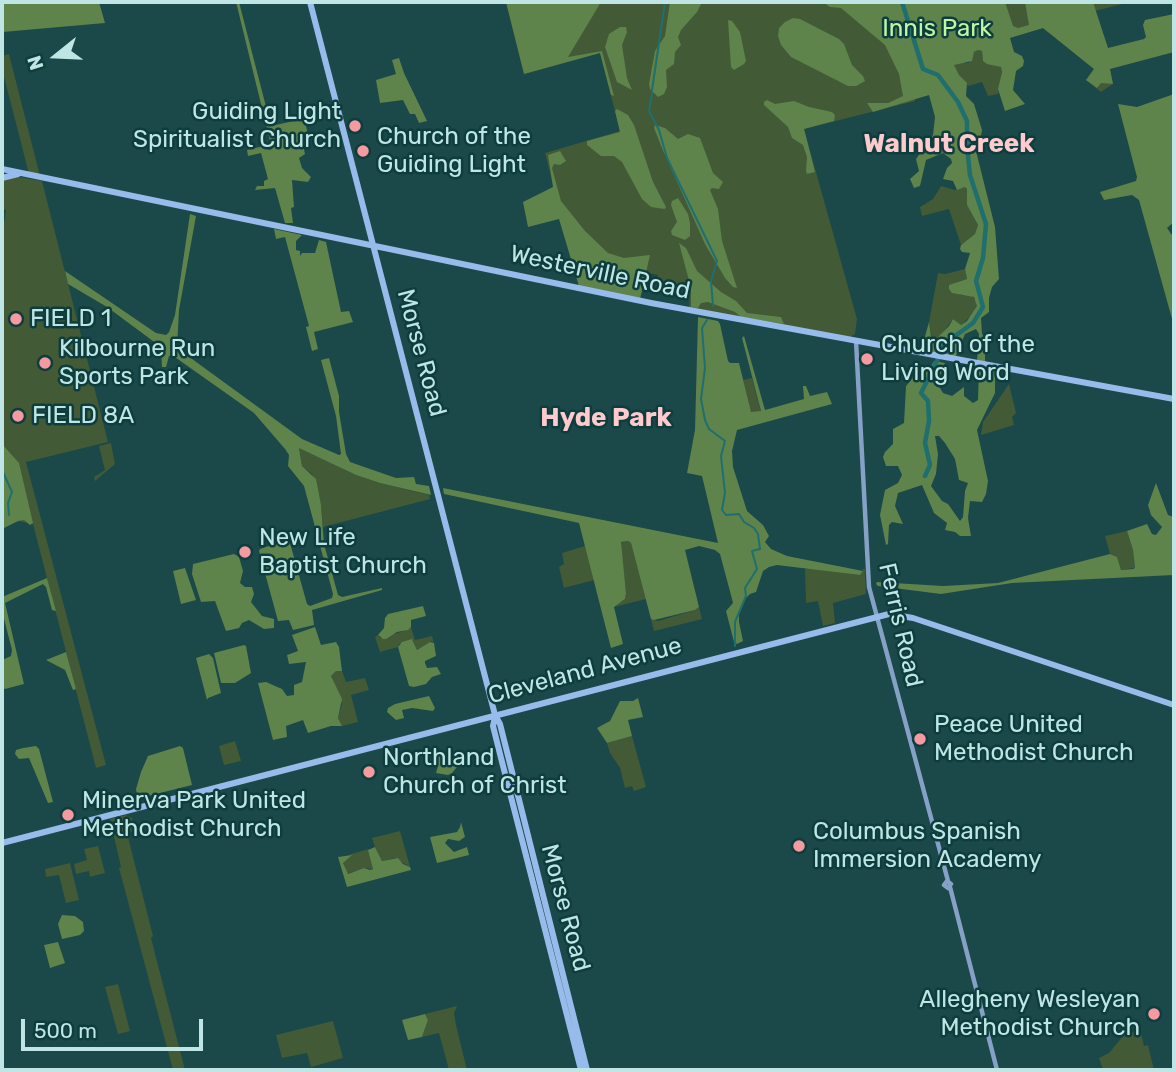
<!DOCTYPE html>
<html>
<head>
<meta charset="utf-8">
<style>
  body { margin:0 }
  #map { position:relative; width:1176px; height:1072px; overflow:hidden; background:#1b4848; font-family:Rubik,sans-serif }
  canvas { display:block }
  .frame { position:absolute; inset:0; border:4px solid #bfe6e5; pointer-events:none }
  .north { position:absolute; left:21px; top:21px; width:70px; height:70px; -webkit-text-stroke:5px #0e3d3d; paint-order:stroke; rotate:252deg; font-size:19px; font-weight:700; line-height:28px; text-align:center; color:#bfe6e5 }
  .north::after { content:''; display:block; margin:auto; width:24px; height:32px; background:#bfe6e5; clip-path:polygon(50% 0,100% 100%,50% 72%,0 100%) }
  .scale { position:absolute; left:21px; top:1019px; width:182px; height:32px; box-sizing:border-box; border:4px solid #bfe6e5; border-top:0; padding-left:9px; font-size:21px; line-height:24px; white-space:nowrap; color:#bfe6e5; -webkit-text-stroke:5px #0e3d3d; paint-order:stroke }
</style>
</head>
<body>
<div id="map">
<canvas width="1176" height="1072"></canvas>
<div class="frame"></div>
<div class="north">N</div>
<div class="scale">500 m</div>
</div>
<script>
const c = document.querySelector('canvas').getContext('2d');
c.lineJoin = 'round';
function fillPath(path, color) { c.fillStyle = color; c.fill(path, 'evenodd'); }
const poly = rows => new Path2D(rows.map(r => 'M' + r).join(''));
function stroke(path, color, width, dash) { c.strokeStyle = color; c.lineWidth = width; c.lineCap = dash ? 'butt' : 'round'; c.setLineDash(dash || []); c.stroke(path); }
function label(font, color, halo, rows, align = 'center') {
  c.font = font + ' Rubik,sans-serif'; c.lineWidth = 5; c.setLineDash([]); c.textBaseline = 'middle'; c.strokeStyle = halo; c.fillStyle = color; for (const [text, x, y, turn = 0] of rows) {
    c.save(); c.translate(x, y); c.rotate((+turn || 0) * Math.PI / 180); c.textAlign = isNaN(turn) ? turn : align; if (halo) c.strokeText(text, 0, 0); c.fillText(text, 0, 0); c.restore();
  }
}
fillPath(poly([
  [506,2,1130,2,1095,11,1113,84,1101,92,1086,80,1094,69,1043,28,920,63,928,95,915,99,915,101,804,129,857,319,855,334,850,337,689,308,690,288,657,280,658,275,647,273,640,299,579,286,545,153,620,131,600,53,524,74],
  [978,50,982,51,983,61,1001,67,1002,71,998,94,988,96,982,82,968,86,954,69,954,65,958,63,969,63,974,52],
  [9,54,40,176,29,174,2,69,2,56],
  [2,174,42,181,108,442,26,462,106,765,96,768,33,524,18,521,2,528,2,238,6,210,2,209],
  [941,186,955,190,966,187,967,189,967,205,978,225,975,234,961,245,949,209,922,216,920,207,933,199],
  [965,269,967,279,956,283,960,295,971,295,976,300,977,306,974,313,961,325,953,319,939,338,932,340,929,322,938,273,945,274],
  [752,378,761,412,756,413,750,411,743,380],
  [1009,384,1016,413,1012,417,1014,425,981,435,983,422],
  [111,443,115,464,95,481,94,477,105,470,99,446],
  [299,447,356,475,380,483,429,495,430,499,323,527,321,506,312,474,302,466],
  [1127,531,1133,550,1135,568,1120,570,1115,556,1110,554,1105,536],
  [628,541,631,543,646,599,614,607,625,599,626,593,620,543],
  [585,546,594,580,564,588,559,567,564,564,562,553],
  [813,568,860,575,863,571,862,569,865,569,866,594,833,603,835,623,823,626,818,601,806,603,805,569],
  [699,607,702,619,654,631,651,619,658,621,695,610],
  [411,627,415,640,432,636,434,643,432,641,417,650,413,640,399,644,398,647,380,652,375,637,378,635,380,638,404,631],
  [336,671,342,671,346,682,365,678,369,690,351,695,358,722,342,726,338,718,342,704,331,676],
  [632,736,646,787,634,791,632,786,625,788,620,768,610,753,607,743],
  [235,741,241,761,224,765,219,746],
  [126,815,132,818,135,831,127,833,153,936,151,938,185,1070,173,1070,119,868,121,867,110,819],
  [400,831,410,867,395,858,382,861,375,847,372,838],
  [98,846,105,873,90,877,89,871,76,874,74,864,87,860,84,849],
  [369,849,373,869,364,868,347,874,343,865,344,860,351,854],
  [70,863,79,900,66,903,59,875,46,877,45,869],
  [118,984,130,1031,118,1034,105,987],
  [457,1006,454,1013,456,1025,467,1070,449,1070,439,1033,422,1037,428,1020,425,1014],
  [333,1021,343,1058,311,1067,307,1053,282,1058,276,1035],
  [1140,1030,1144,1046,1148,1045,1154,1070,1103,1070,1099,1058,1109,1053,1124,1035]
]), '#425a36');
fillPath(poly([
  [2,2,99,2,105,23,3,32],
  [236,2,239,2,271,126,307,118,312,124,306,126,310,143,303,145,305,154,299,158,302,168,311,177,308,182,292,180,294,207,291,208,293,223,285,223,275,188,255,190,257,186,264,186,264,181,268,179,261,153,248,156,247,150,268,145,269,150,272,149],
  [506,2,601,2,568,57,602,51,614,96,611,95,600,53,524,74],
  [670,2,702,2,697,12,681,30,678,37,681,45,675,52,674,64,666,70,667,87,664,94,658,97,650,89,649,84,655,51,665,36],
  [823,2,1005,2,1013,26,1018,28,1029,25,1025,2,1093,2,1108,48,1144,39,1146,37,1143,25,1145,20,1174,14,1174,52,1110,69,1113,84,1101,83,1097,88,1086,80,1094,69,1043,28,1010,38,1014,52,1022,56,1024,61,1023,66,1016,71,1013,90,1025,104,1005,111,998,89,1002,72,1001,67,987,64,983,61,982,51,978,50,974,52,972,61,954,65,959,75,967,83,966,96,974,104,982,130,981,136,975,142,975,147,995,227,999,279,992,287,989,298,989,312,981,318,982,334,985,338,985,363,977,361,979,334,976,329,965,334,955,358,921,351,929,322,931,337,935,340,949,326,953,319,961,325,967,321,977,306,974,297,952,293,949,289,949,285,967,279,965,269,970,253,962,252,960,249,961,245,975,234,978,225,967,205,967,189,965,187,957,190,953,181,943,179,947,168,952,163,951,159,943,153,926,160,920,186,914,188,910,179,919,171,916,159,933,135,935,117,929,95,873,112,867,103,888,103,903,96,899,74,885,45,841,8,830,7],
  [793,18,800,19,839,39,844,44,852,65,863,76,865,81,856,86,848,86,791,57,781,45,778,36,779,28,785,22],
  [728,20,732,21,740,32,746,61,744,64,734,70,731,67],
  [620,27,626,27,627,32,622,45,627,78,632,90,617,82,605,47,609,34],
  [399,58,404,73,427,121,419,123,415,114,410,114,403,100,380,103,376,80,396,74,392,60],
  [1174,94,1174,222,1167,228,1174,238,1174,326,1139,200,1132,195,1104,200,1100,192,1136,181,1137,177,1118,104,1137,107],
  [767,100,775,104,794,101,809,107,832,112,835,115,834,121,804,129,815,172,807,174,806,171,807,157,803,145,792,138,788,127,764,105,764,102],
  [617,109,628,115,634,125,653,182,666,207,665,209,651,207,642,199,622,162,614,156,601,156,587,145,587,141,620,132,615,111],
  [655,125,665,128,678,139,688,134,700,138,713,173,723,182,719,189,712,188,710,190,718,209,722,241,737,288,733,287,725,278,705,244,662,148,654,128],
  [560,151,566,161,560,165,554,164,552,168,561,201,585,231,608,253,624,258,650,255,640,299,579,286,559,219,528,227,523,202,553,187,548,155],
  [678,198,688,214,690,223,690,236,685,240,672,235,671,231,677,222,671,205,672,201],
  [190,214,196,216,179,310,177,348,302,439,339,455,341,454,336,416,321,360,329,358,339,396,339,412,346,454,350,462,396,478,414,477,416,484,429,486,431,495,380,483,356,475,299,448,302,466,316,479,321,505,324,544,338,595,342,597,382,588,382,590,312,610,314,625,293,630,289,620,278,621,259,551,260,549,287,540,290,543,307,604,310,606,332,598,333,594,304,486,288,466,289,455,285,449,254,413,172,355,169,356,166,367,162,367,161,347,107,307,68,284,65,271,156,333,166,335,169,332,175,315],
  [274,229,302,235,296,241,296,250,300,251,300,256,302,253,315,253,319,240,326,242,341,312,349,311,353,322,314,332,318,349,312,351,306,327,309,326,285,237,276,239],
  [679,243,686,248,697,271,721,292,736,301,747,313,781,317,784,324,741,317,735,312,708,302,701,303,698,308,691,307,691,288],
  [698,317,718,321,720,324,728,361,730,363,739,363,751,412,761,411,742,338,744,336,765,410,804,399,803,386,806,386,810,396,827,392,832,404,737,430,732,451,733,467,747,511,763,525,769,536,765,542,771,549,787,556,863,571,860,575,777,565,769,567,763,571,756,592,750,594,744,600,739,613,739,622,743,641,737,644,734,642,726,611,733,603,732,599,720,554,715,550,699,546,685,550,699,607,695,610,654,620,651,619,631,543,628,541,621,542,626,593,625,599,614,607,623,644,611,648,579,523,444,494,443,488,718,543,702,476,687,473,695,430],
  [934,361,945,363,937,383,943,393,952,396,964,387,964,396,973,403,978,400,979,368,995,369,995,393,977,430,988,481,986,494,982,502,970,501,968,518,971,536,960,536,955,532,945,530,947,523,934,513,922,485,898,493,895,506,903,524,892,522,889,525,888,544,886,545,880,515,885,490,898,483,902,475,898,466,886,466,883,457,885,452,893,444,893,429,904,423,906,386,916,374,928,371],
  [935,436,939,436,945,443,955,459,959,480,968,483,965,491,963,517,960,521,948,504,942,501,931,486,936,474,938,454],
  [2,444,19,463,33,523,30,525,24,520,18,521,2,529],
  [1156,483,1168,515,1174,517,1174,575,1012,583,941,594,878,586,876,584,877,582,943,586,998,583,1110,554,1117,557,1121,570,1133,569,1135,568,1133,550,1127,531,1147,524,1152,534,1156,535,1162,527,1151,515,1148,505],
  [234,554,239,557,243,571,240,583,245,587,252,587,254,594,251,602,262,616,274,619,274,628,264,629,249,620,242,623,239,628,226,631,215,601,201,602,192,574,193,564],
  [185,568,196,600,181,604,173,571],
  [47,578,56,611,52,610,46,587,43,584,5,603,24,684,5,689,2,687,2,660,11,656,12,650,2,611,2,597],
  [423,606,426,616,411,620,411,627,408,630,397,632,386,639,383,639,378,635,384,628,385,618,388,614],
  [315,627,321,645,336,642,339,647,342,671,336,671,331,676,342,699,338,718,342,726,331,726,308,733,303,720,286,726,287,737,273,740,258,683,266,682,282,689,287,696,294,695,294,685,302,682,306,662,289,664,287,655,298,651,292,635],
  [412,639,417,650,430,642,434,643,436,656,425,661,425,663,427,668,437,667,441,674,432,677,426,684,414,687,409,686,398,647,402,642],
  [244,645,246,646,251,673,235,683,221,683,214,653],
  [66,652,76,689,73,690,65,670,46,660],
  [209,654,213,658,221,693,208,698,207,700,196,658],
  [429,696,435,708,433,711,412,708,402,710,404,718,396,720,387,712,388,708,395,704],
  [638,698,643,717,628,720,632,736,607,743,597,728,610,721,620,701,633,701],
  [36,746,39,749,53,802,48,803,29,758,19,759,15,754,16,750,23,748],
  [180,746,183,748,192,785,148,796,137,795,136,789,141,772,148,756],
  [440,752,443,757,453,757,456,762,457,767,452,773,448,775,436,773,438,766,435,753],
  [461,822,465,837,459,841,448,839,445,843,454,852,467,847,469,855,437,863,430,837,457,832,460,827],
  [375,847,382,861,398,858,403,864,410,867,411,870,347,887,338,857,352,855,343,863,348,874,364,868,370,870,373,869,368,850],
  [62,915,75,916,83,922,84,931,80,935,62,939,58,924],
  [58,942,65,963,50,968,44,945],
  [425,1014,428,1020,422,1037,408,1040,402,1020]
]), '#5e834b');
stroke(poly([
  [652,90,665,2],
  [652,93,649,111,659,130,667,158,717,261,711,281,713,306],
  [707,320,702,328,705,368,701,399,705,420,709,429,725,441,721,456,725,493,722,510,726,515,739,514,744,522,754,528,758,534,760,549,752,551,757,569,745,588,746,596,735,622,735,646],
  [2,470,12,492,8,503,9,515]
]), '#206f6f', 2);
stroke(poly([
  [902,2,923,69,938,75,958,102,967,121,967,132],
  [940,354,944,344,973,323,983,307,976,281,983,258,986,224,970,175,966,137],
  [925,476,930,465,925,443,929,421,928,401,921,393,938,359]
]), '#206f6f', 4.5);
stroke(poly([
  [856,341,869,587,948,881],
  [947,881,951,884,948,888,944,885,947,881],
  [950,887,997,1070]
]), '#85a1c6', 4.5);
stroke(poly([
  [310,2,495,715,500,724,587,1070],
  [2,169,651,303,1174,399],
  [2,178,18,174],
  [495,717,493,726,501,758,581,1070],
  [2,843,889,614,913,618,1174,705]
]), '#97bbea', 6);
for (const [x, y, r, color] of [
  [355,126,7,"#f49aa0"],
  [363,151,7,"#f49aa0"],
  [16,319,7,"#f49aa0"],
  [867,359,7,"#f49aa0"],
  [45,363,7,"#f49aa0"],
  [18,416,7,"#f49aa0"],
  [245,552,7,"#f49aa0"],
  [920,739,7,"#f49aa0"],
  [369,772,7,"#f49aa0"],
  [68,815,7,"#f49aa0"],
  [799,846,7,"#f49aa0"],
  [1154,1014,7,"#f49aa0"]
]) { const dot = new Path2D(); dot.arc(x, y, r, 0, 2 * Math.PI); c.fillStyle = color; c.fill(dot); stroke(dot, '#0e3d3d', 2.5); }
label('24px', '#c0f7a4', '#0e3d3d', [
  ["Innis Park",937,29]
]);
label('24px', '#bfe6e5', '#0e3d3d', [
  ["Guiding Light",341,112,"right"],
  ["Spiritualist Church",341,140,"right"],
  ["Church of the",377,137],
  ["Guiding Light",377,165],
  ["FIELD 1",30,319],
  ["Church of the",881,345],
  ["Living Word",881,373],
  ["Kilbourne Run",59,349],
  ["Sports Park",59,377],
  ["FIELD 8A",32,416],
  ["New Life",259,538],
  ["Baptist Church",259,566],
  ["Peace United",934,725],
  ["Methodist Church",934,753],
  ["Northland",383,758],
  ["Church of Christ",383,786],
  ["Minerva Park United",82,801],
  ["Methodist Church",82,829],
  ["Columbus Spanish",813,832],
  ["Immersion Academy",813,860],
  ["Allegheny Wesleyan",1140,1000,"right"],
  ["Methodist Church",1140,1028,"right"]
], 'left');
label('24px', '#bfe6e5', '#0e3d3d', [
  ["Westerville Road",600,273,12],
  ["Morse Road",421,353,75],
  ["Ferris Road",900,625,77],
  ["Cleveland Avenue",585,671,-15],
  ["Morse Road",565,908,75]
]);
label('bold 26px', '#ffcacd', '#0e3d3d', [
  ["Walnut Creek",949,144],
  ["Hyde Park",606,418]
]);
</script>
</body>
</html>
